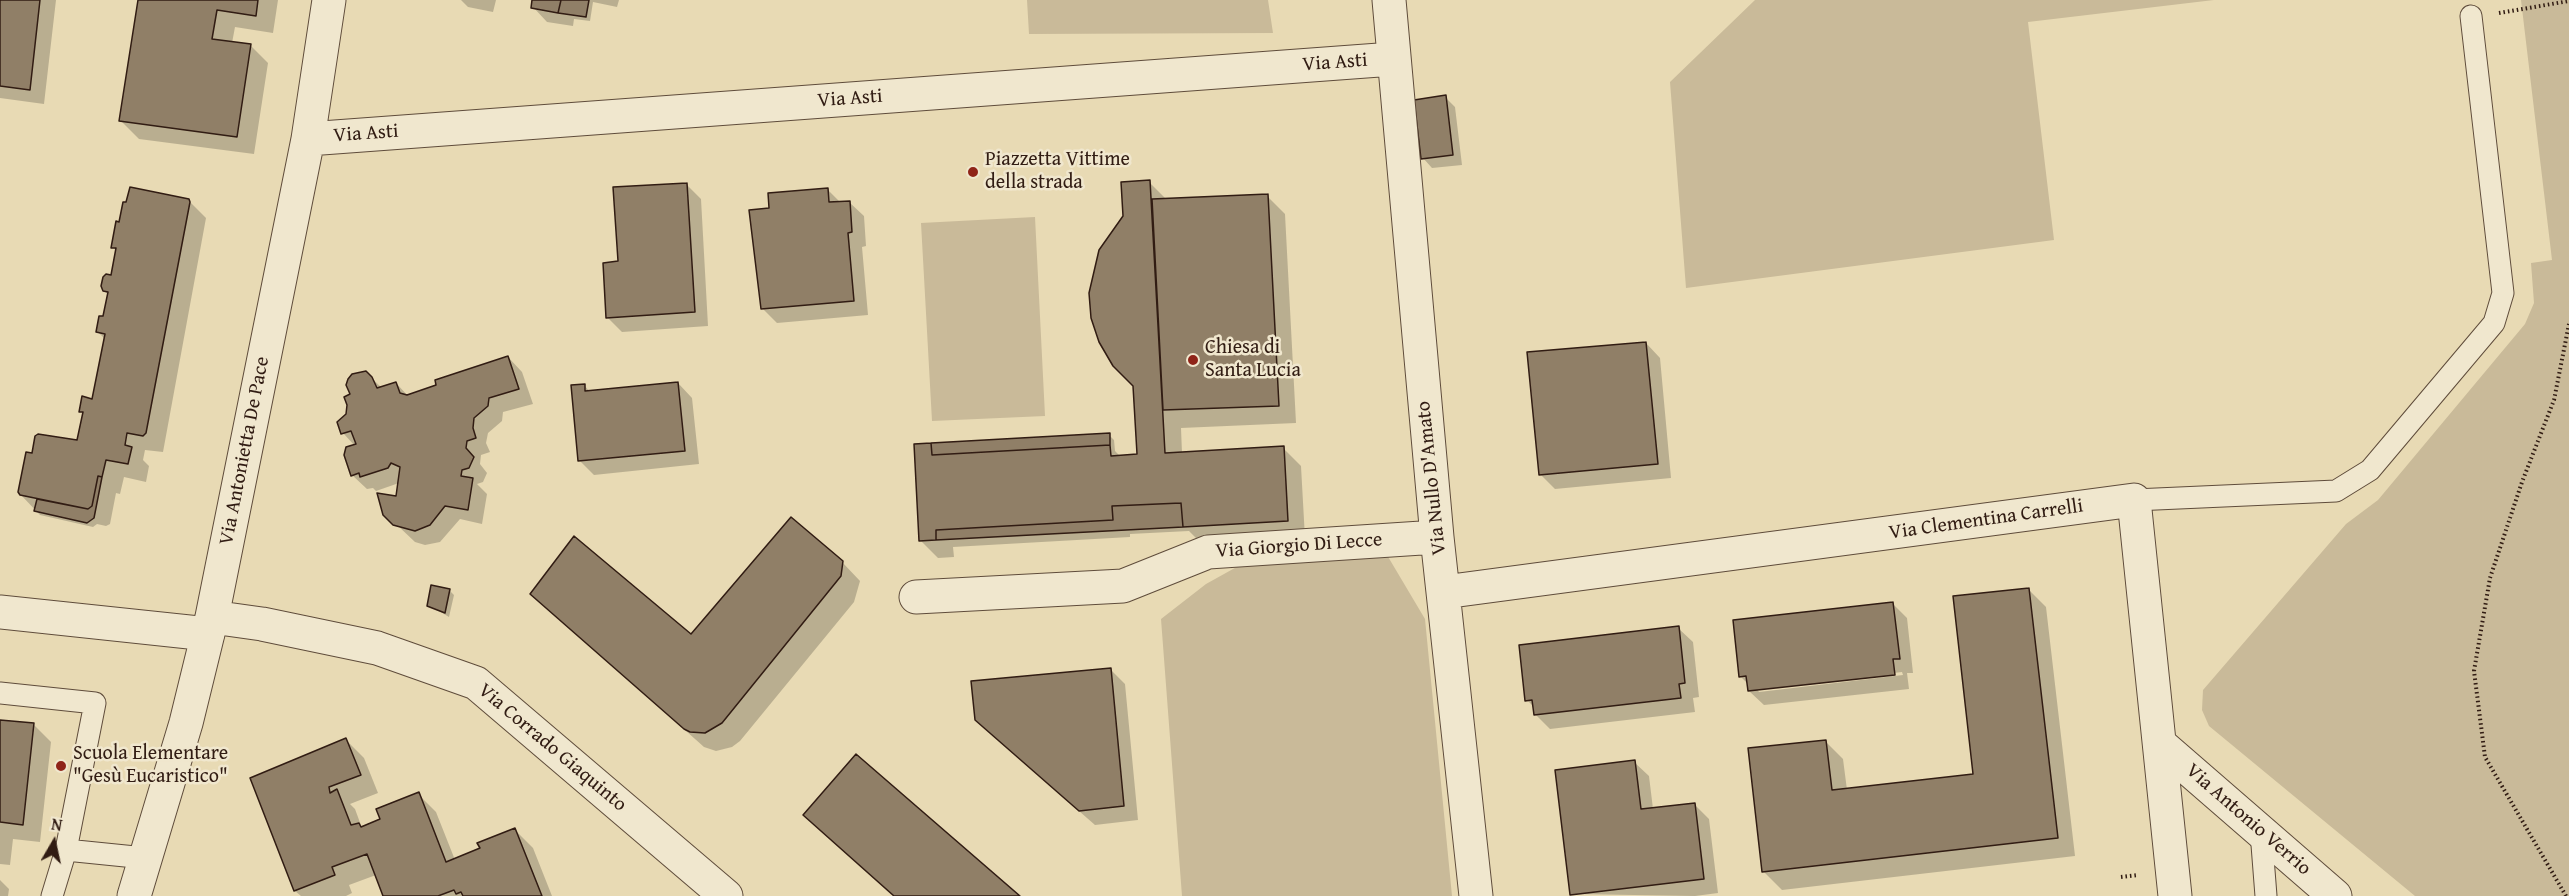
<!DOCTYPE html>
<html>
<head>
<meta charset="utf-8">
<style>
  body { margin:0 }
  #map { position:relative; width:2569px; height:896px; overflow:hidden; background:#e8dab4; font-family:"Gentium Book Plus",serif }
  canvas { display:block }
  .north { position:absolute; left:24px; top:812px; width:60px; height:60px; -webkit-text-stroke:4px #f0e7ce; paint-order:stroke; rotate:9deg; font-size:16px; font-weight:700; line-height:24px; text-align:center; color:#311c13 }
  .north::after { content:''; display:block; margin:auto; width:21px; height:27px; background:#311c13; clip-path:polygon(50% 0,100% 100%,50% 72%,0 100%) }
</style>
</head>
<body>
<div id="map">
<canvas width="2569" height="896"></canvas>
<div class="north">N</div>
</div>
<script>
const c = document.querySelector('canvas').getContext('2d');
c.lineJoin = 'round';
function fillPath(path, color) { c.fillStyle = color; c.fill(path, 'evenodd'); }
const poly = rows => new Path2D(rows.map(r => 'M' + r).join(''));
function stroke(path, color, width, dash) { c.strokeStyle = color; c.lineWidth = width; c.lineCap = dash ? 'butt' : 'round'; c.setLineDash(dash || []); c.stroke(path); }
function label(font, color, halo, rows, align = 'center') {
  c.font = font + ' "Gentium Book Plus",serif'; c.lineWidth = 5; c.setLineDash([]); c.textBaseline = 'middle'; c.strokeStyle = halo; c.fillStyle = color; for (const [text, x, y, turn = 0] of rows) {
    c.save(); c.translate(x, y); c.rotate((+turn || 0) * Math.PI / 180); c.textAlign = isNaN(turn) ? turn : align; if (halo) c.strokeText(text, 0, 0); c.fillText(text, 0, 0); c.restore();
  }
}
fillPath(poly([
  [1027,0,1268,0,1273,33,1029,34],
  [1755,0,2214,0,2028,22,2054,240,1686,288,1670,82],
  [2521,0,2569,0,2569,896,2415,896,2209,726,2202,710,2203,690,2346,524,2378,500,2525,324,2534,303,2531,263,2552,260],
  [1035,217,1045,416,932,421,921,223],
  [1387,555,1425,619,1452,896,1182,896,1161,619,1206,584,1242,564]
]), '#c9ba99');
fillPath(poly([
  [0,0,56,0,44,104,0,98],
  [140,0,278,0,273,33,235,27,232,43,250,45,268,63,254,154,139,139,121,121],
  [461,0,496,0,493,12,468,7],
  [534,0,619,0,617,7,593,2,590,21,574,19,573,26,547,22,533,7],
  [1445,97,1455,107,1462,165,1432,168,1423,158],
  [1149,182,1167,200,1267,196,1285,214,1296,423,1181,428,1182,453,1283,448,1301,466,1305,538,1202,544,1189,531,1130,534,1130,537,953,547,954,557,938,558,920,540,1109,435,1114,440,1115,451,1121,457,1138,456],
  [686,184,701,199,708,326,622,332,607,317,619,263],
  [828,190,841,203,849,202,864,216,866,246,862,247,868,315,777,323,762,308,771,210],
  [188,200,206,218,163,452,145,450,143,460,149,466,146,482,124,477,120,494,116,493,110,524,106,526,97,524,93,527,40,515,21,495,33,455,79,442,84,414,81,411,93,400,105,339,98,332,104,318,109,295,104,291,112,276,117,252,113,247],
  [1646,343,1660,358,1671,478,1555,489,1540,474],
  [508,357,522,372,533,404,503,412,502,421,488,433,486,443,490,452,481,455,480,464,487,473,483,482,477,484,487,494,482,524,460,519,440,542,425,545,415,542,396,524,399,483,376,491,373,488,367,489,352,475,355,446,343,433,352,395,365,372,382,388,396,383,408,396],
  [678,383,692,398,699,464,594,475,580,461,584,385,590,392],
  [842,562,860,581,854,602,740,741,732,747,716,751,704,747,532,594,692,636],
  [2028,589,2046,607,2075,856,1782,890,1764,872,1825,741,1843,759,1847,790,1975,775],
  [449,590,454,595,449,617,429,605],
  [1892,603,1907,618,1913,673,1907,673,1909,689,1764,705,1749,691,1748,684,1740,676],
  [1902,672,1903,675,1759,692,1757,689],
  [1678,628,1693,642,1699,697,1693,698,1695,712,1550,729,1535,714,1534,707,1527,700],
  [1111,670,1125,684,1138,820,1095,825,991,734],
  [0,721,33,724,51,742,40,842,13,839,10,865,0,864],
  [346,740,364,758,378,793,350,804,355,809,362,828,382,820,418,794,436,812,455,860,482,849,515,830,533,848,552,896,385,896,376,875,349,885,352,893,346,896,301,896,295,891,252,779],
  [1634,762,1649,776,1653,809,1694,804,1709,819,1718,893,1695,896,1572,894],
  [805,815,1017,896,894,896],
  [0,880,9,889,8,896,0,896]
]), '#0003');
const building = poly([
  [0,0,40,0,30,90,0,86,0,0],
  [138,0,258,0,256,16,217,10,212,39,251,44,237,137,119,121,138,0],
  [532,0,561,0,558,13,531,8,532,0],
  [561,0,589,0,586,17,558,13,561,0],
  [1446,95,1453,155,1421,159,1414,100,1446,95],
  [1150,180,1165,453,1284,446,1288,521,1183,527,1181,503,1112,506,1113,520,936,530,936,540,919,541,914,444,931,443,932,455,1110,445,1111,456,1137,454,1133,386,1113,366,1099,342,1091,318,1089,293,1099,250,1123,216,1121,182,1150,180],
  [687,183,695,312,606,318,603,263,618,261,613,187,687,183],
  [130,187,189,199,190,202,146,433,143,436,127,433,125,445,132,447,128,464,106,460,102,477,98,476,92,506,88,509,20,495,18,492,26,452,32,453,35,436,38,434,77,440,83,412,79,412,82,396,92,399,105,334,96,332,99,316,103,316,108,292,103,291,101,286,103,277,106,274,111,275,116,248,111,248,116,221,119,222,123,202,126,202,130,187],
  [828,188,829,202,850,201,852,232,848,233,854,301,761,309,749,210,769,208,768,193,828,188],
  [1268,194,1279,406,1163,410,1152,199,1268,194],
  [1646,342,1658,464,1539,475,1527,352,1646,342],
  [508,356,519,389,489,398,488,406,474,418,473,428,476,438,467,441,466,448,474,457,469,468,462,470,461,476,473,478,468,510,445,506,430,525,415,531,393,525,383,515,377,493,396,496,400,467,391,463,388,468,360,477,359,473,351,476,344,455,346,447,356,444,351,431,341,434,337,422,346,414,347,405,344,397,350,394,346,385,348,379,352,374,366,371,372,377,377,388,396,382,400,393,407,395,436,385,435,380,508,356],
  [678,382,685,451,578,461,571,385,585,384,585,391,678,382],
  [1110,433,1110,445,932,455,931,443,1110,433],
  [98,476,102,477,94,518,87,523,34,511,37,499,88,509,92,506,98,476],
  [1181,503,1183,527,936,540,936,530,1113,520,1112,506,1181,503],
  [791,517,843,561,841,576,722,723,705,733,690,732,684,729,530,594,574,536,691,634,791,517],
  [431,585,450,589,445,613,427,606,431,585],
  [2029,588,2058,838,1762,872,1748,748,1826,740,1832,790,1973,774,1953,596,2029,588],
  [1893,602,1900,659,1893,659,1895,675,1748,691,1746,676,1739,677,1733,620,1893,602],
  [1679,626,1685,683,1679,684,1681,698,1534,715,1532,700,1525,701,1519,645,1679,626],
  [1111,668,1124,806,1079,811,975,720,971,681,1111,668],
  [0,720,34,723,23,825,0,822,0,720],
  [346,738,361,775,329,787,330,793,337,789,351,825,359,823,361,827,380,819,376,809,419,792,446,862,480,848,477,843,515,828,542,896,463,896,461,892,456,894,454,890,438,896,383,896,367,854,332,867,335,875,294,891,250,778,346,738],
  [856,754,1020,896,894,896,803,815,856,754],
  [1635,760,1641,809,1695,803,1704,879,1570,895,1555,770,1635,760]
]);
fillPath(building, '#907f67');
stroke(building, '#311c13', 1.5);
const service = poly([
  [2134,500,2336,491,2370,470,2494,323,2503,293,2471,16],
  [0,693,95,703,66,850,52,896],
  [2261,832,2266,896],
  [66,850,145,858]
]);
const minor = poly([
  [1389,0,1437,537,1476,896],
  [308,139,1393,59],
  [1444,592,2134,500,2175,896],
  [916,597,1123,586,1208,552,1437,537],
  [0,612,208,634],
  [212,617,262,624,377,648,476,683,726,896],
  [2161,745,2335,896],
  [134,896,186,723,212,617,308,139,329,0]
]);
stroke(service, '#5f4c3b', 23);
stroke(minor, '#5f4c3b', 35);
stroke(poly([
  [2499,13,2569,1],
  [2121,877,2138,875],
  [2566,896,2485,757,2474,671,2490,578,2522,482,2554,400,2569,324]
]), '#311c13', 4, [1.5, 3]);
stroke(service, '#f0e7ce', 21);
stroke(minor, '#f0e7ce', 33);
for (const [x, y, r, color] of [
  [973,172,6,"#8f2418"],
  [1193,360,6,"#8f2418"],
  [61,766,6,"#8f2418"]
]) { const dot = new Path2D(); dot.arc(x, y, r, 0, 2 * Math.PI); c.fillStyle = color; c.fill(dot); stroke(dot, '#f0e7ce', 2); }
label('20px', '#311c13', '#f0e7ce', [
  ["Via Asti",1335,63,-4],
  ["Via Asti",850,99,-4],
  ["Via Asti",366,134,-4],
  ["Via Antonietta De Pace",245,451,-79],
  ["Via Nullo D'Amato",1432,478,-96],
  ["Via Clementina Carrelli",1986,520,-8],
  ["Via Giorgio Di Lecce",1299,546,-4],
  ["Via Corrado Giaquinto",552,748,40],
  ["Via Antonio Verrio",2248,820,41]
]);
label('20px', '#311c13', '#f0e7ce', [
  ["Piazzetta Vittime",985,160],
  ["della strada",985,183],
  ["Chiesa di",1205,348],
  ["Santa Lucia",1205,371],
  ["Scuola Elementare",73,754],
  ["\"Gesù Eucaristico\"",73,777]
], 'left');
</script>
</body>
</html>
